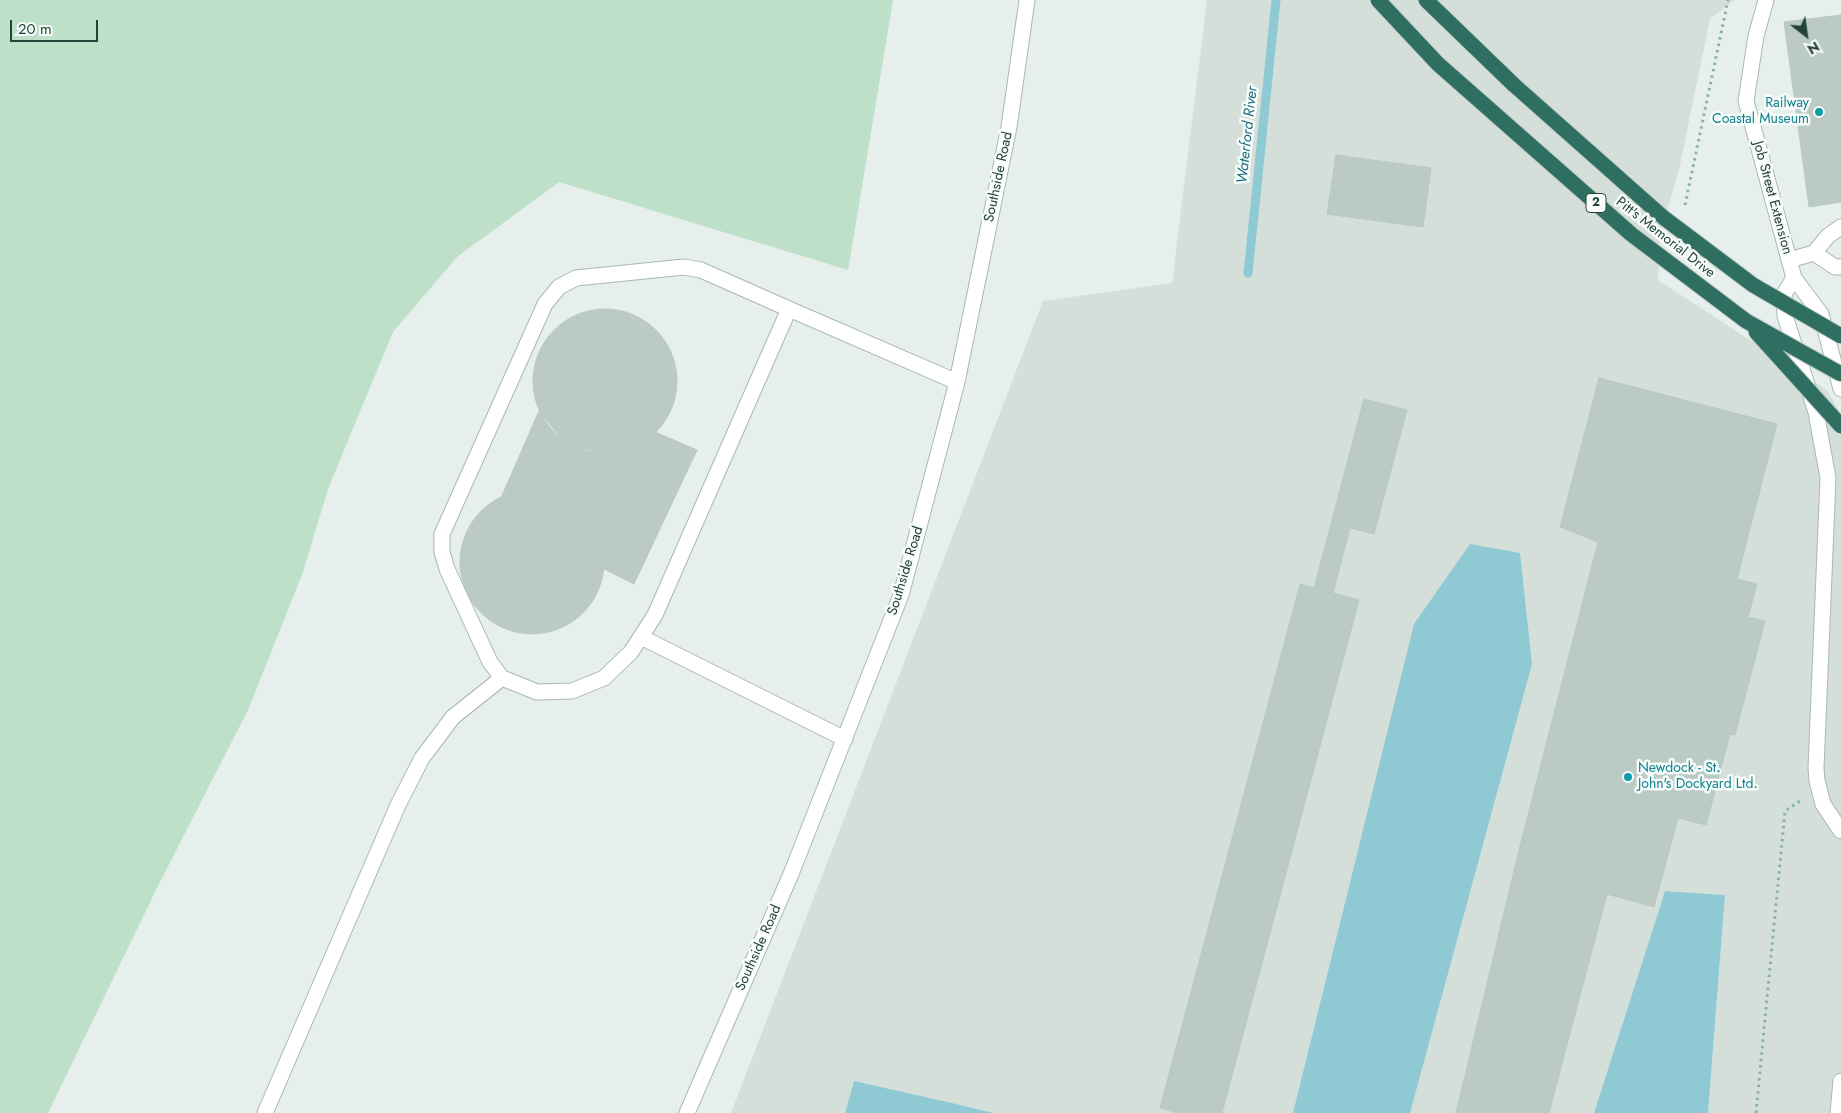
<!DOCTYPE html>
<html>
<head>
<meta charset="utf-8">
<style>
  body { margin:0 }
  #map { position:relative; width:1841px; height:1113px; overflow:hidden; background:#e6efeb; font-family:Jost,sans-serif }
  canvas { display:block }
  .north { position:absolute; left:1781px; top:10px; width:50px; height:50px; -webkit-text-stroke:4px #f7fbf9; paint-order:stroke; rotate:150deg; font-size:14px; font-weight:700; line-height:20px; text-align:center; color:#24423a }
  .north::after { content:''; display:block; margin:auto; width:18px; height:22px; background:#24423a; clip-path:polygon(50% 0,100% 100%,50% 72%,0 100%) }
  .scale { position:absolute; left:10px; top:20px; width:88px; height:22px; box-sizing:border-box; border:2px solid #24423a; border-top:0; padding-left:6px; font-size:15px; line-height:18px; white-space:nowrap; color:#24423a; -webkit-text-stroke:4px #f7fbf9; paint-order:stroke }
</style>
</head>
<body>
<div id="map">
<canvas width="1841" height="1113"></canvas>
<div class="north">N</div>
<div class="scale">20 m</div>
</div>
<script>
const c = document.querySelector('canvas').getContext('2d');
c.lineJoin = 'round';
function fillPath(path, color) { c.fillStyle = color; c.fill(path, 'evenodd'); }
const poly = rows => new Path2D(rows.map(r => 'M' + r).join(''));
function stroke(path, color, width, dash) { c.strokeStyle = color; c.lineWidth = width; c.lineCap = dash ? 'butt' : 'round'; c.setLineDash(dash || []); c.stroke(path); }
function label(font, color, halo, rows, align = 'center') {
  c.font = font + ' Jost,sans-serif'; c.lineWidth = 5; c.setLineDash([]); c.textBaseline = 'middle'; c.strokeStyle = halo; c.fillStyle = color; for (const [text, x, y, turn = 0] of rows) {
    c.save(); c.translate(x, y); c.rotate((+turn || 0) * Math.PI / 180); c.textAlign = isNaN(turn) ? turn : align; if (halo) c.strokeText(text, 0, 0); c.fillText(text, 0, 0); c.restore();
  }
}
fillPath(poly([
  [1207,0,1735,0,1710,19,1679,170,1660,235,1658,280,1828,391,1841,415,1841,1113,1708,1113,1725,895,1665,891,1594,1113,989,1113,854,1081,845,1113,731,1113,1043,301,1172,283]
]), '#d4dfda');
fillPath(poly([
  [0,0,893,0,848,270,559,182,457,257,393,332,328,489,303,572,248,710,157,888,48,1113,0,1113]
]), '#bfe0c8');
fillPath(poly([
  [1470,544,1520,553,1532,664,1410,1113,1293,1113,1414,624],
  [1665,891,1725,895,1708,1113,1594,1113],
  [854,1081,956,1104,993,1113,845,1113]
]), '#8ec9d4');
stroke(poly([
  [1248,273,1276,0]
]), '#8ec9d4', 9);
const building = poly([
  [1841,15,1841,202,1809,207,1784,22,1841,15],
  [1336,155,1431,168,1423,227,1327,214,1336,155],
  '533 381a72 72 0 1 1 144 0a72 72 0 1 1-144 0Z',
  [1599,378,1777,424,1737,579,1757,584,1748,617,1765,621,1735,735,1730,734,1706,825,1678,818,1654,907,1607,894,1549,1113,1456,1113,1518,854,1598,542,1560,527,1599,378],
  [1364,399,1407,410,1374,534,1350,528,1333,593,1359,600,1222,1113,1178,1113,1160,1108,1300,584,1314,588,1364,399],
  [539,411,561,438,580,448,605,453,628,449,648,439,655,432,697,450,634,584,604,569,602,542,593,522,575,504,559,495,539,490,517,491,501,498,539,411],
  '460 562a72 72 0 1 1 144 0a72 72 0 1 1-144 0Z'
]);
fillPath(building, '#bbcac4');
stroke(building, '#b8c9c2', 1);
const minor = poly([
  [1766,0,1756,36,1746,101,1794,278,1821,314,1841,389],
  [1814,253,1835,267,1841,267],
  [1789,260,1814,253,1828,236,1841,227],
  [1794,278,1784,294,1785,316,1816,412,1828,478,1816,768,1817,781,1823,804,1841,831],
  [789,309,655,615,631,652,604,678,572,691,537,692,502,678,490,662,447,569,442,552,442,534,545,304,559,287,576,278,684,267,701,270,789,309,957,382],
  [641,637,845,739],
  [265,1113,398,805,422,758,453,717,502,678],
  [687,1113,791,874,901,595,957,382,1009,127,1027,0],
  [1838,1113,1841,1081]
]);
stroke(minor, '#a8b8b2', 17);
stroke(poly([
  [1685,205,1728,0],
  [1756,1113,1785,811,1800,801]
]), '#86b3a5', 3, [2.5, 4]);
stroke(minor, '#fff', 15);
const highwayBridge = poly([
  [1378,0,1438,64,1631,234,1746,321,1841,374],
  [1426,0,1514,85,1664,218,1753,285,1841,336],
  [1756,332,1841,426]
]);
stroke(highwayBridge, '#c2cac8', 17, []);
stroke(highwayBridge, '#2f6f62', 15);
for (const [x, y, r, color] of [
  [1819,112,5,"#0f9aa8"],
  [1628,777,5,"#0f9aa8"]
]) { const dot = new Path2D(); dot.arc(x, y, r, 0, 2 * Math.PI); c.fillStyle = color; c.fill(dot); stroke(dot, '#f7fbf9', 2); }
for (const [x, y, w] of [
  [1596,203,20]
]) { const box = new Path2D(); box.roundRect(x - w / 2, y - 9.5, w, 19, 4); c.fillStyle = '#f7fbf9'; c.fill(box); stroke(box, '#24423a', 1); }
label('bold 12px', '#24423a', null, [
  ["2",1596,203]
]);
label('14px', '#0d838f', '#f7fbf9', [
  ["Railway",1809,104],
  ["Coastal Museum",1809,120],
  ["Newdock - St.",1638,769,"left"],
  ["John's Dockyard Ltd.",1638,785,"left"]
], 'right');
label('14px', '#24423a', '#f7fbf9', [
  ["Southside Road",999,177,-78],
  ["Job Street Extension",1772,198,75],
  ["Pitt's Memorial Drive",1665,238,38],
  ["Southside Road",906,571,-73],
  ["Southside Road",759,948,-66]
]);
label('italic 15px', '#1c6f80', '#f7fbf9', [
  ["Waterford River",1248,135,-84]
]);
</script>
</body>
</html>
